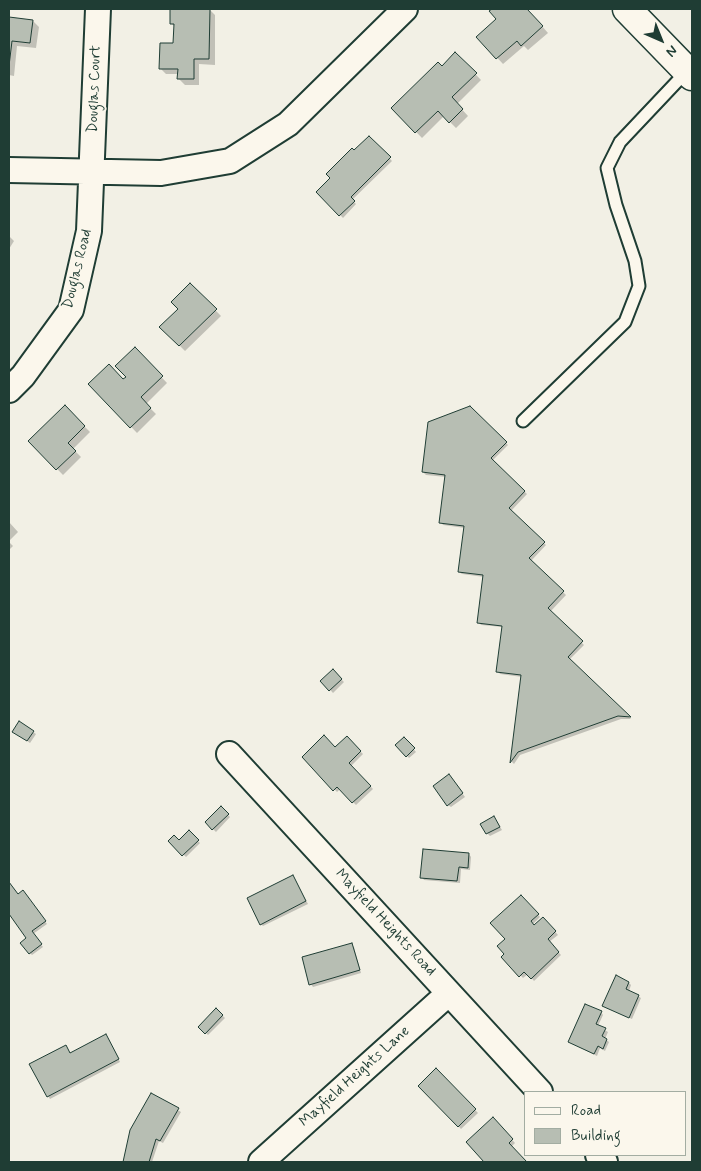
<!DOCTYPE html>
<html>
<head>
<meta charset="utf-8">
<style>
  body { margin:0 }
  #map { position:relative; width:701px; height:1171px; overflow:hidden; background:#f2f0e5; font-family:Mynerve,sans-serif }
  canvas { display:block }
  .frame { position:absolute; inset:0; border:10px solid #1f3d34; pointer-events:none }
  .legend { position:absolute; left:524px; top:1091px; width:162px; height:65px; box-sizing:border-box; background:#fbf7ec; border:1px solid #a3ada2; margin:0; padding:6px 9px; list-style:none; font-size:15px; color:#1f3d34 }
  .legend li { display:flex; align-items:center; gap:10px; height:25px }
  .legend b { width:25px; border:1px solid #a3ada2 }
  .north { position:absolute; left:636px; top:15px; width:50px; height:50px; -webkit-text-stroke:4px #fbf7ec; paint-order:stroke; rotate:136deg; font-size:14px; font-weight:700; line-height:20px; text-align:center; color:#1f3d34 }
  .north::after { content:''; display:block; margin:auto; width:18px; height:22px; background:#1f3d34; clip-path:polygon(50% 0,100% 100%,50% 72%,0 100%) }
</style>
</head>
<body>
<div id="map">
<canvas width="701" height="1171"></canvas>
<div class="frame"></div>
<ul class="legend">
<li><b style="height:6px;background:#fbf7ec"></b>Road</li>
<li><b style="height:14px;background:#b7beb3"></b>Building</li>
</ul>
<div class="north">N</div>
</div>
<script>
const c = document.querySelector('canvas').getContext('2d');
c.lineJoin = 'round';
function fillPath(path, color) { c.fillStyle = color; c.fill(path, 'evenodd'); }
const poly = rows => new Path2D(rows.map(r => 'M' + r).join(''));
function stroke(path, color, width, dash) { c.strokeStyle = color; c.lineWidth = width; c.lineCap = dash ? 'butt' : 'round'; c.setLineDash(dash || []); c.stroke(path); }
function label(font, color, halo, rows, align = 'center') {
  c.font = font + ' Mynerve,sans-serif'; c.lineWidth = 4; c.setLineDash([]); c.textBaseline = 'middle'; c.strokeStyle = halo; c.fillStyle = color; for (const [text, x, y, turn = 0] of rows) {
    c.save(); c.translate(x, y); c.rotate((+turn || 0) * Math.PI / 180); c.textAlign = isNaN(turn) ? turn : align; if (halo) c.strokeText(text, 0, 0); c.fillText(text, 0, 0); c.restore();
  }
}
fillPath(poly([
  [172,9,209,9,215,15,215,65,199,64,199,85,185,85,179,79,179,74,166,74,160,68,175,44,175,27,171,23],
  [493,9,527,9,548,33,528,50,524,46,503,64,478,37,498,19,491,11],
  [9,18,33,21,39,27,36,48,17,46,14,76,9,75],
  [456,54,481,80,457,104,468,116,456,128,444,116,422,138,393,108,442,67],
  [369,137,392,161,352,200,356,204,343,218,318,192],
  [9,236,14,241,9,249],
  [190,284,221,316,185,351,161,327,179,309],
  [135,349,167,383,146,404,156,414,137,433,90,384,123,381,128,377],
  [65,407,90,432,73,449,81,457,63,475,30,441],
  [470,408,508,445,492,461,527,494,511,511,546,545,531,561,566,595,550,612,584,645,569,660,631,719,621,719,520,755,514,764,512,762,522,677,500,674,498,671,503,627,481,625,479,622,484,577,462,574,459,572,465,528,443,525,441,522,446,477,426,475,423,472],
  [9,522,18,532,9,541],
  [9,542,13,546,9,550],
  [333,671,344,682,333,693,322,681],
  [33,732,36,734,30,743,17,734],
  [347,738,363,754,351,766,373,789,356,805,340,789,337,792,304,757,335,749],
  [404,738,416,752,409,758,397,745],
  [451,778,465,797,451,807,448,805],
  [221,808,230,817,216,832,206,822],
  [496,820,502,830,490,836,487,833],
  [189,832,200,843,186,857,170,841,179,842],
  [469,854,471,857,470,870,461,869,460,883,424,880,422,877],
  [293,876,308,904,263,926,261,924],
  [9,884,19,895,25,895,47,924,33,934,43,947,32,955,30,953,28,938,9,912],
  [521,896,540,917,533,924,534,926,546,921,558,935,549,942,561,955,534,981,528,974,523,978,503,957,506,954,507,939],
  [351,944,354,947,361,973,313,987,311,984],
  [629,983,631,985,629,991,641,998,632,1019,607,1008],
  [216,1010,225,1018,208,1035,200,1027],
  [601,1012,603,1015,598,1026,608,1032,605,1039,609,1042,605,1051,600,1048,597,1056,569,1042],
  [108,1038,120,1062,50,1099,48,1096,66,1046,71,1054],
  [436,1070,478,1113,461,1129,419,1086],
  [151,1094,181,1112,163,1143,159,1141,152,1162,125,1162,132,1130],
  [493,1119,515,1143,511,1147,525,1162,486,1162,467,1143]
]), '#0003');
const building = poly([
  [170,9,210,9,209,59,194,59,194,79,177,79,178,69,159,69,160,43,173,43,174,24,170,24,170,9],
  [492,9,527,9,543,26,521,46,517,41,496,59,476,37,496,19,489,11,492,9],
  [9,17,33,20,30,43,12,41,9,66,9,17],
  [455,52,477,73,452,97,463,109,449,123,438,111,415,133,391,108,438,62,442,66,455,52],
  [369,136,391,157,351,197,355,201,339,216,316,192,330,178,326,174,352,148,354,150,369,136],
  [190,283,217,309,179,346,159,327,178,309,171,302,190,283],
  [135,347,163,376,141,397,151,408,130,428,88,384,109,364,123,379,126,377,115,366,135,347],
  [65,405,85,426,68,443,76,451,56,470,28,441,65,405],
  [470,406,507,442,491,458,525,491,509,508,545,542,529,558,564,591,548,608,583,641,568,657,631,717,618,716,518,752,510,763,521,675,496,672,502,626,477,623,483,575,458,572,464,526,439,523,445,475,422,472,428,422,470,406],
  [333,669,342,679,329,691,320,681,333,669],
  [19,721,34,731,27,741,12,732,19,721],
  [324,735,335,747,347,736,361,751,349,763,371,786,352,803,337,787,333,791,302,757,324,735],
  [404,737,415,748,406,757,395,745,404,737],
  [449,774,463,793,447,806,433,786,449,774],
  [221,806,229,814,212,830,205,822,221,806],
  [494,816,500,827,486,834,480,824,494,816],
  [189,830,199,840,182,856,168,841,174,835,179,840,189,830],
  [423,849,469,853,468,868,459,867,457,881,420,878,423,849],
  [293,875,306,901,260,925,247,898,293,875],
  [9,882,18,894,23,890,46,921,32,931,42,944,29,954,20,943,26,938,9,914,9,882],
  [521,895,539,914,531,921,534,925,543,917,556,931,548,939,559,952,531,979,524,972,519,977,501,957,504,954,497,946,505,939,490,923,521,895],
  [352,943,360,970,309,985,302,957,352,943],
  [616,975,629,982,626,989,639,995,629,1018,602,1006,616,975],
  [585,1004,602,1011,596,1024,606,1028,602,1036,607,1039,603,1049,598,1046,594,1054,568,1042,585,1004],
  [216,1008,223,1015,205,1034,198,1027,216,1008],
  [106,1034,119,1059,47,1097,29,1064,66,1045,70,1053,106,1034],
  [436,1068,476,1109,458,1127,418,1086,436,1068],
  [151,1093,179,1108,160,1141,156,1139,149,1162,123,1162,130,1130,151,1093],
  [493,1117,513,1139,509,1143,527,1162,484,1162,466,1142,493,1117]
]);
fillPath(building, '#b7beb3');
stroke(building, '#1f3d34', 1);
const service = poly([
  [523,421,625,322,639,286,635,261,616,205,607,168,620,142,687,71]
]);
const minor = poly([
  [9,170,161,173,230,161,288,124,405,9],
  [9,390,23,376,71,310,89,231,98,9],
  [229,754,540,1092],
  [598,1155,605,1162],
  [261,1162,449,993]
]);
const tertiary = poly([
  [627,9,692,76]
]);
stroke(service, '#1f3d34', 15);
stroke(minor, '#1f3d34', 28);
stroke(tertiary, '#1f3d34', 31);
stroke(service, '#fbf7ec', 11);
stroke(minor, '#fbf7ec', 24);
stroke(tertiary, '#fbf7ec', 28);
label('15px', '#1f3d34', '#fbf7ec', [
  ["Douglas Court",95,89,-88],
  ["Douglas Road",78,269,-76],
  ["Mayfield Heights Road",385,923,47],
  ["Mayfield Heights Lane",355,1077,-42]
]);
</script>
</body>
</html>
